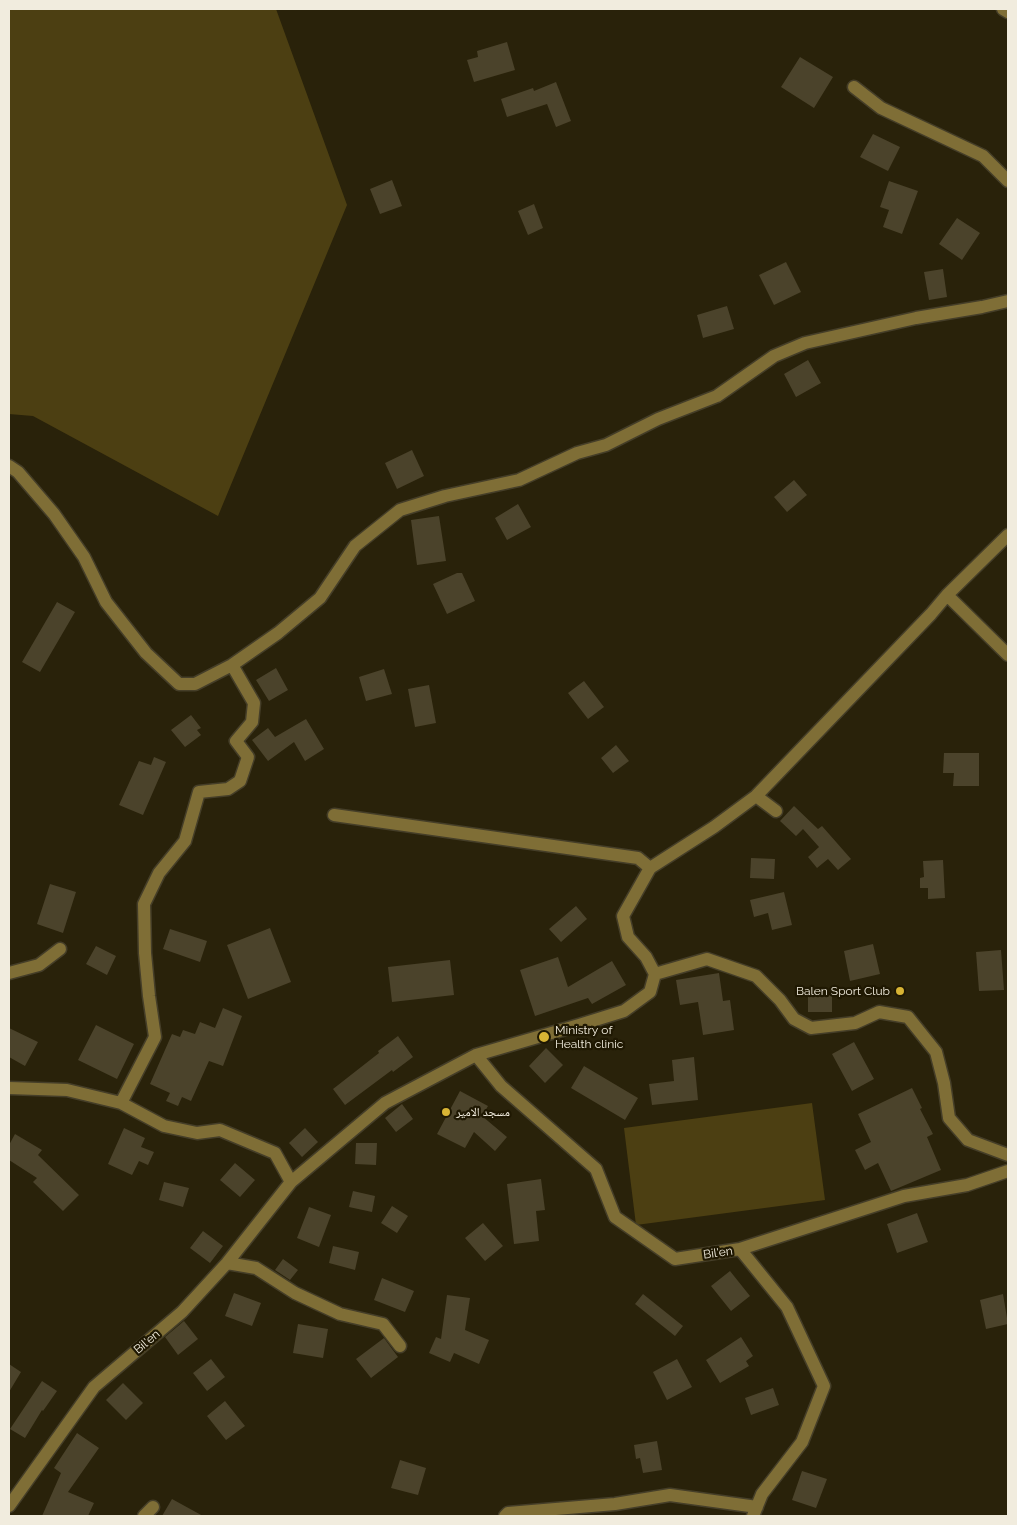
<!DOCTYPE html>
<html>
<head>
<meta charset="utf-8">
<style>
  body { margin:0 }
  #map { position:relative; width:1017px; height:1525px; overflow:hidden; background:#29220a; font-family:Raleway,sans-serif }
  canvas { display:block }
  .frame { position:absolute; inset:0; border:10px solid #f1ecde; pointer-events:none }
</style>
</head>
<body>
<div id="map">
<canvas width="1017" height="1525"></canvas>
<div class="frame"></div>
</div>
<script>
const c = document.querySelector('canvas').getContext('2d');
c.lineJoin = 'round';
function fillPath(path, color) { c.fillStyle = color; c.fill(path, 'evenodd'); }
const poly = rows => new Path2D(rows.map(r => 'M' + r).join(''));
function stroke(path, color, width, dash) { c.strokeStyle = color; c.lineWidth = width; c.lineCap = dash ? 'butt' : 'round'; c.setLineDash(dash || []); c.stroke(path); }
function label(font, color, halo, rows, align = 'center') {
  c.font = font + ' Raleway,"Noto Naskh Arabic",sans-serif'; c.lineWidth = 4.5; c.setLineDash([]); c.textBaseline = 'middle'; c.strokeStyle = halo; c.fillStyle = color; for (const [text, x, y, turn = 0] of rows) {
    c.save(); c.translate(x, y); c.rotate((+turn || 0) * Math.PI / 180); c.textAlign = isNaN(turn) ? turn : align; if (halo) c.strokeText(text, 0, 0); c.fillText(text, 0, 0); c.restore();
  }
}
fillPath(poly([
  [9,9,276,9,347,205,218,516,33,416,9,414],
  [812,1103,825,1200,636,1225,624,1128]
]), '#4c3f12');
fillPath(poly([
  [507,42,515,70,474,82,467,60,478,57,477,51],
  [800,57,833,77,814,108,781,87],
  [556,82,571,121,556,127,547,104,507,117,501,99,533,88,534,91],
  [873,134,900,147,888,171,860,157],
  [392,180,402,206,380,214,370,189],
  [889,181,918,191,902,234,883,227,889,210,880,207],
  [534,204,543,228,528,235,518,211],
  [957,218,980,233,962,260,939,244],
  [786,262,801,292,774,305,759,275],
  [943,269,947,297,929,300,924,272],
  [727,306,734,329,703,338,697,315],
  [808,360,821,383,796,397,784,374],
  [412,450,424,476,397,489,385,463],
  [794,480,807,495,787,512,774,497],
  [518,504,531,527,507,540,495,518],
  [439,516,446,561,417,565,411,520],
  [457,573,462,573,475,601,447,614,433,584],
  [57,602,75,612,40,672,22,662],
  [276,668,288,690,269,701,256,680],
  [384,669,392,694,366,701,359,677],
  [584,681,604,707,588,719,568,693],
  [429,685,436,723,415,727,408,689],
  [191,715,201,728,197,730,201,735,185,747,171,730],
  [306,719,324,749,305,761,294,742,268,761,252,740,268,728,275,737],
  [616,745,629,761,613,773,601,758],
  [944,753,979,753,979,786,953,786,954,773,943,773],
  [154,757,166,762,143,815,119,805,139,761,151,765],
  [794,806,818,829,822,826,851,859,838,870,828,859,817,868,808,857,819,847,803,829,796,836,780,821],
  [751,858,775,859,774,879,750,878],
  [943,860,945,898,928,899,928,888,920,888,920,878,924,877,923,861],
  [50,884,76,892,63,933,37,924],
  [784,892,792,925,772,930,768,913,754,917,750,900],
  [576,906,587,919,561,942,549,929],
  [270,928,291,982,248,999,227,945],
  [170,929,207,941,200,962,163,949],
  [873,944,880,974,850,981,844,951],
  [96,946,116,956,107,975,86,964],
  [1001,950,1004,990,979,991,976,952],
  [558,957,568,987,612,961,626,985,592,1004,588,998,535,1016,520,970],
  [450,960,454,995,392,1002,388,967],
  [719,973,723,1001,730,1000,734,1030,703,1035,698,1002,680,1005,676,980],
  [832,995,832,1012,808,1012,808,996],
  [223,1008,242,1016,223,1066,209,1061,191,1101,182,1097,178,1106,166,1101,170,1093,150,1084,172,1034,180,1037,183,1030,195,1034,200,1022,215,1028],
  [96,1025,134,1044,117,1079,78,1060],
  [9,1028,38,1042,25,1066,9,1057],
  [398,1036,413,1057,393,1072,392,1070,345,1105,333,1089,379,1053,378,1051],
  [854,1042,874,1079,852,1091,832,1054],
  [546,1048,563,1065,545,1083,529,1066],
  [694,1057,698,1100,652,1105,649,1084,674,1081,672,1060],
  [584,1066,638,1098,625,1120,571,1088],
  [912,1088,922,1108,920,1109,933,1134,927,1137,941,1170,891,1191,878,1163,865,1170,855,1150,871,1142,858,1114],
  [460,1091,488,1106,482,1116,507,1137,495,1151,474,1132,465,1148,437,1134],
  [402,1104,413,1119,396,1132,385,1118],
  [124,1128,145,1138,141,1147,154,1152,148,1165,139,1161,132,1175,108,1164],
  [305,1128,318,1142,302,1157,289,1143],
  [15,1134,42,1150,38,1155,79,1195,63,1211,33,1182,37,1178,9,1160,9,1145],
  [356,1143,377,1143,376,1165,355,1164],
  [235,1163,255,1180,240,1197,220,1180],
  [541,1179,545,1210,536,1211,539,1241,514,1244,507,1184],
  [164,1182,189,1188,183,1207,159,1200],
  [353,1191,375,1196,372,1212,349,1207],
  [392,1206,408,1216,397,1233,381,1223],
  [309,1207,331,1215,319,1247,297,1238],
  [917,1213,928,1242,897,1253,887,1224],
  [483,1223,503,1246,485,1261,465,1238],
  [203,1231,223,1246,210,1263,190,1248],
  [333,1246,359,1252,355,1270,329,1263],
  [283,1259,298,1270,290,1280,275,1270],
  [730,1271,750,1296,731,1311,711,1286],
  [382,1278,414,1291,405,1312,374,1300],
  [234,1293,261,1303,252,1326,225,1316],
  [643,1294,683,1326,675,1336,635,1304],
  [1003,1294,1008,1324,986,1329,980,1300],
  [447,1295,470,1298,465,1330,489,1340,479,1364,454,1353,450,1362,429,1353,436,1337,441,1339],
  [184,1321,198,1339,178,1355,165,1337],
  [298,1324,328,1329,323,1358,293,1353],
  [741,1337,753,1356,746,1361,749,1366,720,1383,706,1360],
  [384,1338,398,1357,371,1378,356,1359],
  [211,1359,225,1377,207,1391,193,1373],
  [677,1359,692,1387,667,1400,653,1372],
  [9,1364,21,1372,9,1392],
  [42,1381,57,1391,43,1411,42,1410,25,1438,10,1429],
  [123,1383,143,1403,126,1420,106,1400],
  [773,1388,779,1405,751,1415,745,1398],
  [225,1401,245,1426,226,1440,207,1416],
  [77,1433,99,1448,68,1492,94,1503,88,1516,42,1516,61,1473,54,1468],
  [657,1441,662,1470,643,1473,640,1458,636,1459,634,1445],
  [400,1460,426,1468,418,1495,391,1488],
  [802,1471,827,1479,816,1508,792,1500],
  [172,1499,203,1516,162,1516]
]), '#4b432b');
const minor = poly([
  [1003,9,1008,12],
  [854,87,881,108,983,156,1008,181],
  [9,466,18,472,54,514,84,557,106,602,146,653,179,684,195,684,232,665,278,633,320,598,355,546,400,510,445,496,519,480,577,453,606,445,658,419,717,396,774,356,805,343,916,318,982,307,1008,301],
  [947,595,1008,655],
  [756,796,776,811],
  [334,815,638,858,650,868],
  [9,973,39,965,60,949],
  [655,974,707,959,756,976,780,1000,794,1019,811,1028,855,1023,879,1012,908,1017,936,1052,944,1083,949,1118,968,1140,1008,1155],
  [476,1055,501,1086,596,1169,615,1217,675,1259,740,1249,787,1307,824,1386,802,1442,762,1494,753,1516],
  [9,1088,67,1090,121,1103,164,1126,197,1133,220,1130,275,1153,291,1182],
  [121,1103,155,1037,149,996,145,953,144,904,159,873,185,841,199,792,228,789,240,781,248,757,236,741,252,722,254,703,232,665],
  [740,1249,904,1196,967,1185,1008,1171],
  [227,1263,256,1268,295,1293,340,1314,383,1324,400,1346],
  [9,1506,94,1387,182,1312,227,1263,291,1182,385,1103,476,1055,579,1025,624,1011,650,992,655,974,646,957,628,937,623,916,650,868,714,827,756,796,931,614,947,595,1008,535],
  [144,1516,153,1507],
  [505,1516,508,1513,615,1504,670,1495,757,1507]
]);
stroke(minor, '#453e28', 15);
stroke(minor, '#7f6e36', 12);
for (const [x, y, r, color] of [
  [900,991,5,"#d8b434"],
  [544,1037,6,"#d8b434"],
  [446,1112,5,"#d8b434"]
]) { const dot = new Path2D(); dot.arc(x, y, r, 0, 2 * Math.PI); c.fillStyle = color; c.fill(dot); stroke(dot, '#1f1802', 2); }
label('12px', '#f1ecde', '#1f1802', [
  ["Balen Sport Club",890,991,"right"],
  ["Ministry of",555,1030],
  ["Health clinic",555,1044],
  ["مسجد الامير",456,1112]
], 'left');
label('12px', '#f1ecde', '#1f1802', [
  ["Bil'en",718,1253,-8],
  ["Bil'en",147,1342,-40]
]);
</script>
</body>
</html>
